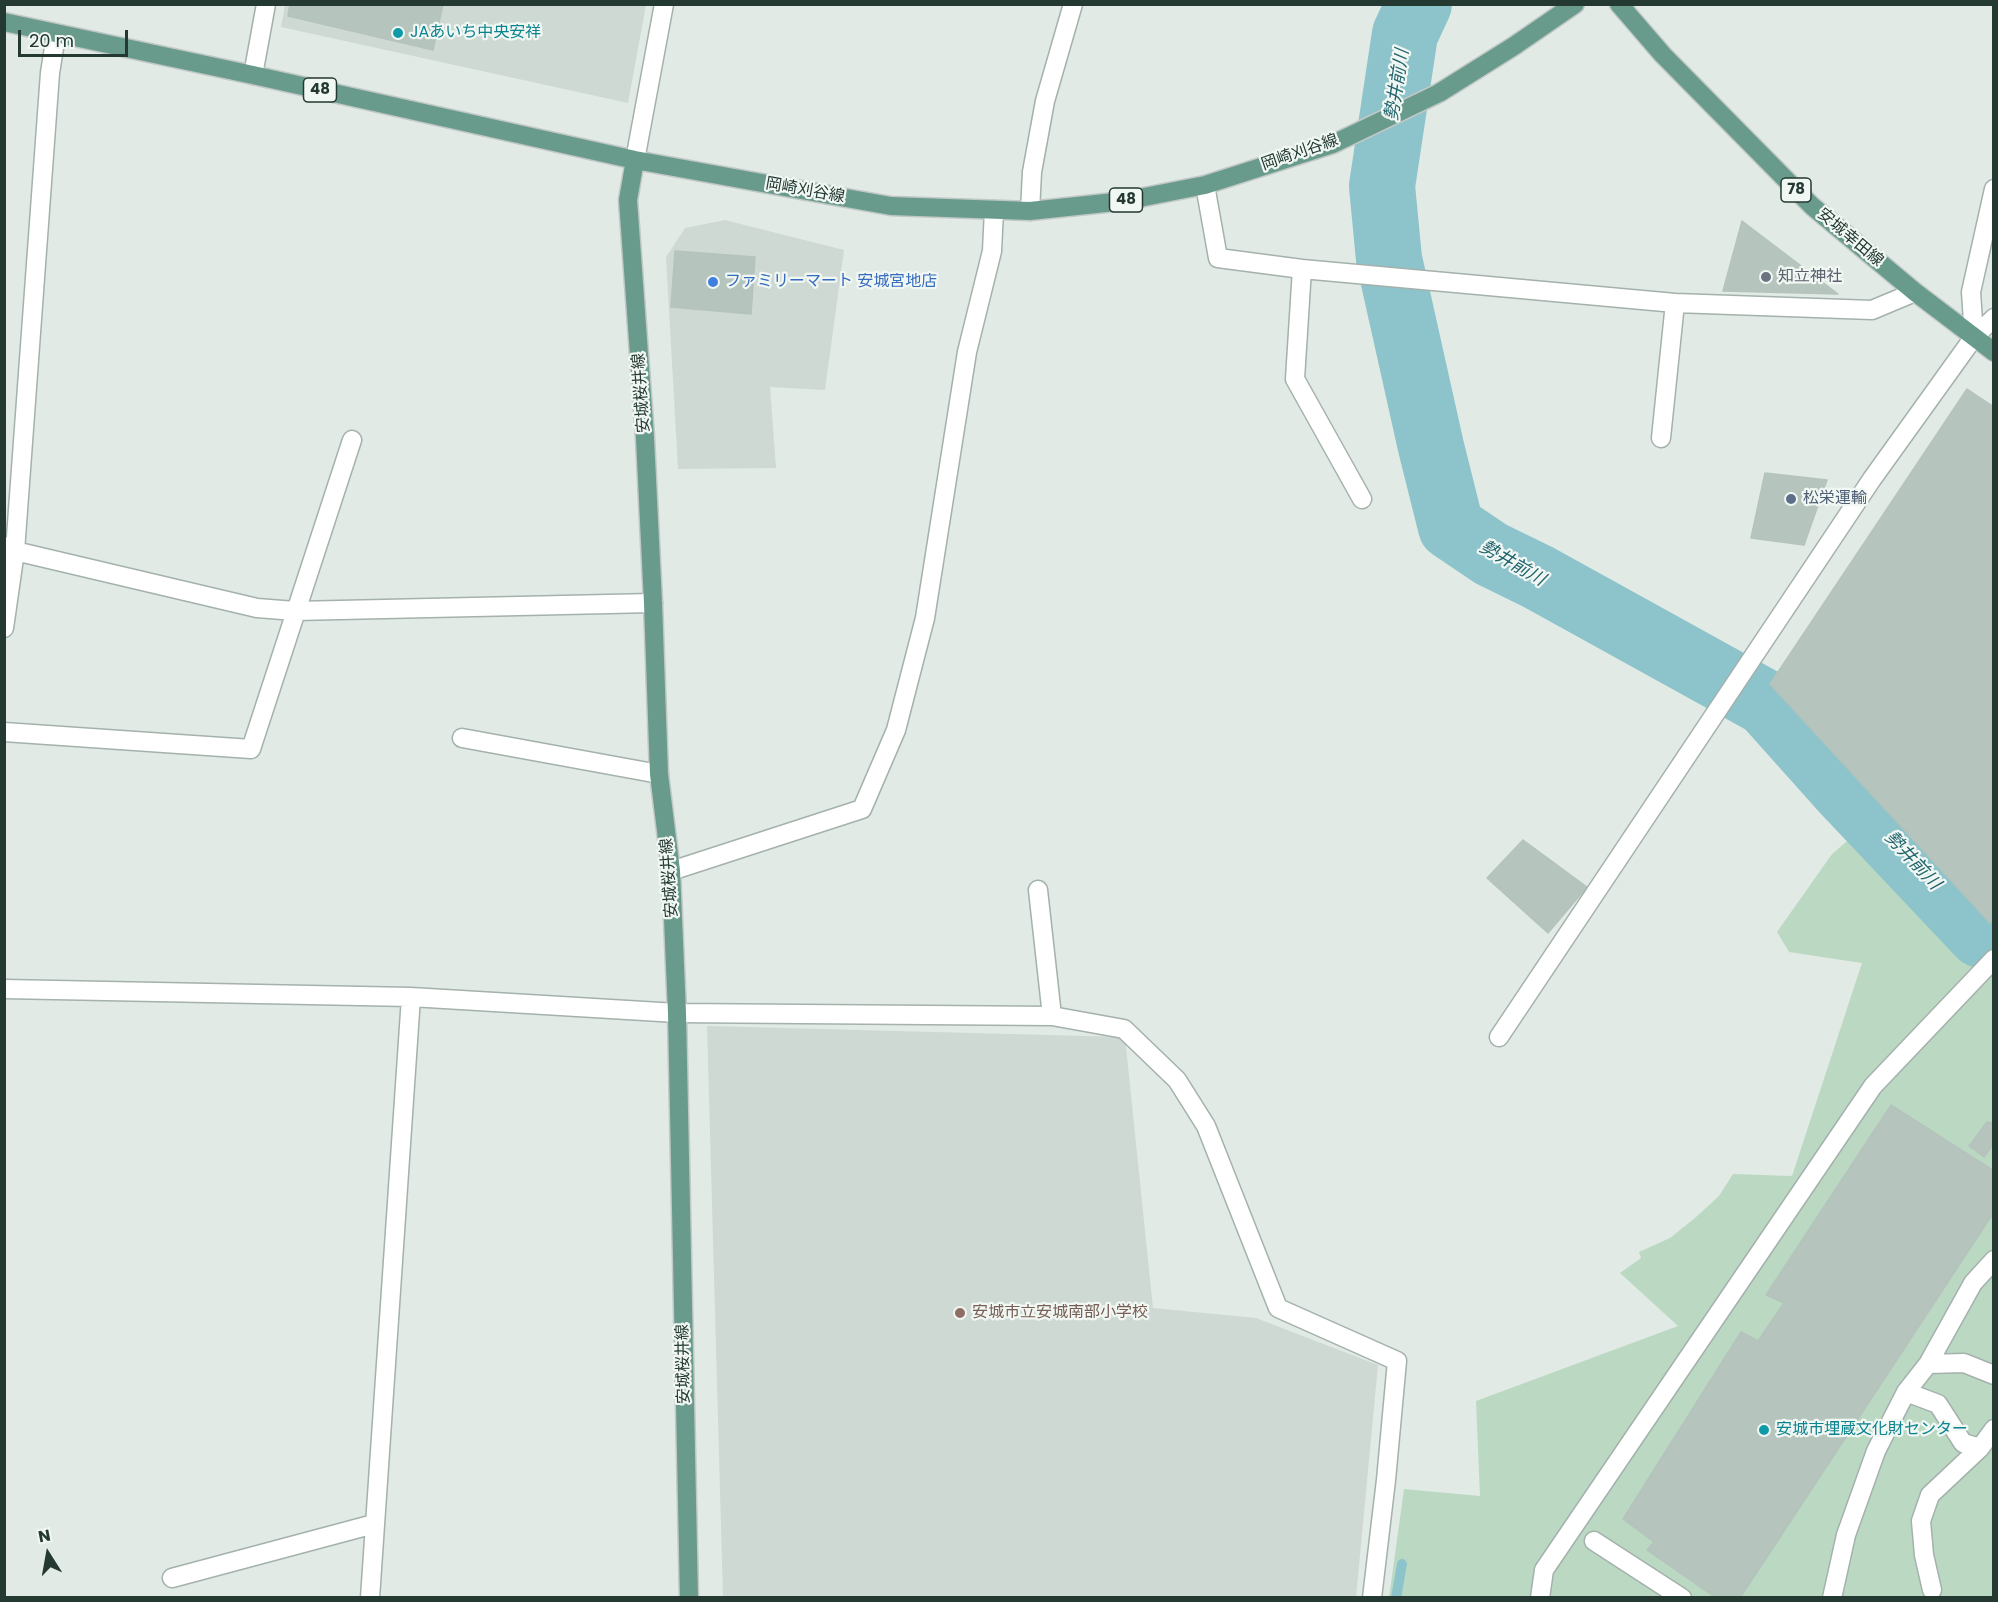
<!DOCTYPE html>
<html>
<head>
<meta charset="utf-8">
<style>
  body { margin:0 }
  #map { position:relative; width:1998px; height:1602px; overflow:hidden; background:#e1eae5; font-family:Poppins,sans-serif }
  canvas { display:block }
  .frame { position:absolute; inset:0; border:6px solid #233932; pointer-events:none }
  .north { position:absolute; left:18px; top:1524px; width:60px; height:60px; -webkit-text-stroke:4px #f1f7f3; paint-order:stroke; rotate:349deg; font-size:16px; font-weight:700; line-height:24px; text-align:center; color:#233932 }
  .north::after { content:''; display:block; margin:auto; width:21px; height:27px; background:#233932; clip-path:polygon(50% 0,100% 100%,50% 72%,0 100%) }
  .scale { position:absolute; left:18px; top:30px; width:110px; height:27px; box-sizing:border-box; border:3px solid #233932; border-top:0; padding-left:8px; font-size:18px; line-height:21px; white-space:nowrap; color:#233932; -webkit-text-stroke:4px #f1f7f3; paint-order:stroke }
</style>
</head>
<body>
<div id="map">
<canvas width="1998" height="1602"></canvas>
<div class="frame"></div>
<div class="north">N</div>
<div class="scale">20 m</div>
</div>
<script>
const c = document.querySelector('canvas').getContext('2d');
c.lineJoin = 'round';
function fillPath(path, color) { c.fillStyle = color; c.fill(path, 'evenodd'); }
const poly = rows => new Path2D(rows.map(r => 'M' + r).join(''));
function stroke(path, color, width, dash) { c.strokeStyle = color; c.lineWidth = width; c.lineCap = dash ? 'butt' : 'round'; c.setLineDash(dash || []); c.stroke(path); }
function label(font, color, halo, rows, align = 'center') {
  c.font = font + ' Poppins,"Noto Sans JP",sans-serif'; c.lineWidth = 4.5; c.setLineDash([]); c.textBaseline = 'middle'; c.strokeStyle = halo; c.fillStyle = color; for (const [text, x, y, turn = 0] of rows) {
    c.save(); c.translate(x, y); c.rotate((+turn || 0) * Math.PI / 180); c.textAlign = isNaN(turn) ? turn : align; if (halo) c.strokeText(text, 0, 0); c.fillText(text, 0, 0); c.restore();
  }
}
fillPath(poly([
  [285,5,646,5,628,103,281,27],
  [725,220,844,250,825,390,770,387,776,468,678,469,666,257,685,228],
  [707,1026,1125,1037,1153,1308,1256,1318,1378,1365,1356,1597,723,1597]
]), '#cfd9d4');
fillPath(poly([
  [1861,829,1978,951,1993,928,1993,1597,1389,1598,1404,1489,1480,1496,1476,1401,1678,1326,1620,1273,1641,1258,1639,1252,1670,1238,1695,1218,1719,1196,1733,1174,1792,1176,1862,963,1789,952,1777,932,1832,854]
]), '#bbd9c2');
stroke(poly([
  [1396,1598,1402,1564]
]), '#8dc3ca', 10);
stroke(poly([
  [1419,4,1405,34,1382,186,1389,259,1431,447,1451,527,1491,554,1538,577,1766,703,1842,788,1981,935]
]), '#8dc3ca', 66);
const building = poly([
  [290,4,443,4,433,50,288,16,290,4],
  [1742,221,1838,294,1723,291,1742,221],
  [675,251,755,257,751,314,671,307,675,251],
  [1967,389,1994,407,1994,917,1990,923,1770,684,1967,389],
  [1765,473,1827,480,1804,545,1751,538,1765,473],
  [1523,840,1587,887,1548,933,1487,878,1523,840],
  [1891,1105,1994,1171,1994,1212,1740,1598,1716,1598,1647,1550,1654,1542,1623,1519,1741,1332,1758,1341,1784,1303,1766,1295,1891,1105],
  [1987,1122,1994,1123,1994,1143,1984,1157,1969,1146,1987,1122]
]);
fillPath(building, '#b6c4be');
stroke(building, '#b4c3bc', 1.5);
const minor = poly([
  [253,75,266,4],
  [635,160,664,4],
  [1205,185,1218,258,1302,269,1675,303,1872,310,1915,292],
  [1030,211,1032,172,1045,101,1073,4],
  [1302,269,1295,379,1362,499],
  [1974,337,1971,292,1994,189],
  [1661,438,1675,303],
  [4,546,15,551,257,608,295,611,653,603],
  [4,628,15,551,50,73,56,35],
  [4,732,251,749,352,440],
  [462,738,659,774],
  [671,871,862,809,896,730,925,618,967,352,992,251,994,210],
  [1038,890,1052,1016],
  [4,989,411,997,677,1013,1052,1016,1124,1029,1177,1080,1206,1126,1278,1308,1397,1361,1386,1480,1372,1598],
  [1499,1037,1872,479,1974,337,1994,318],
  [1928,1364,1964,1363,1994,1375],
  [1906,1392,1938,1404,1963,1443,1980,1448],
  [1594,1541,1682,1598],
  [172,1578,374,1524],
  [1932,1590,1924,1555,1921,1521,1930,1495,1980,1448,1994,1429],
  [370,1598,411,997],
  [1540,1598,1544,1570,1873,1086,1994,959],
  [1832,1598,1846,1535,1876,1451,1906,1392,1928,1364,1973,1283,1994,1260]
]);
const major = poly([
  [1619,4,1663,55,1812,206,1915,292,1994,352],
  [4,22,253,75,635,160,773,185,891,206,1030,211,1124,201,1205,185,1333,144,1439,93,1514,46,1575,4],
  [635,160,628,200,645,438,653,603,659,774,671,871,677,1013,689,1598]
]);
stroke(minor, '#a4b1ac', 21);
stroke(major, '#c1c8c6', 21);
stroke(minor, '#fff', 18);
stroke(major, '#699b8d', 18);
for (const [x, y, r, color] of [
  [398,33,6,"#0f9aa8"],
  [1766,277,6,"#6b7280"],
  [713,282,6,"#3f7fe0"],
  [1791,499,6,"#5c6f8a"],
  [960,1313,6,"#8d6e63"],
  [1764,1430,6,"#0f9aa8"]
]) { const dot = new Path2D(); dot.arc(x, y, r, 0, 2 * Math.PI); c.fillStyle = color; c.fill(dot); stroke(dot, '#f1f7f3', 2); }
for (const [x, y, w] of [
  [320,90,33],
  [1796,190,30],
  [1126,200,33]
]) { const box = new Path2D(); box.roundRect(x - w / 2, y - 12, w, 24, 4.5); c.fillStyle = '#f1f7f3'; c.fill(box); stroke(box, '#233932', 1.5); }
label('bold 15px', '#233932', null, [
  ["48",320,90],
  ["78",1796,190],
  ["48",1126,200]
]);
label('16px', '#0d838f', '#f1f7f3', [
  ["JAあいち中央安祥",410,33],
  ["安城市埋蔵文化財センター",1776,1430]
], 'left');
label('16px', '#233932', '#f1f7f3', [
  ["岡崎刈谷線",1300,153,-19],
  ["岡崎刈谷線",805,191,10],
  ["安城幸田線",1850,238,40],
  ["安城桜井線",642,393,-94],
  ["安城桜井線",670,878,-94],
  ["安城桜井線",684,1364,-91]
]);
label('16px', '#5b616d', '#f1f7f3', [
  ["知立神社",1778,277]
], 'left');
label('16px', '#366cbe', '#f1f7f3', [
  ["ファミリーマート 安城宮地店",725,282]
], 'left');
label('16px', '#4e5e75', '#f1f7f3', [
  ["松栄運輸",1803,499]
], 'left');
label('16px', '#785e54', '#f1f7f3', [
  ["安城市立安城南部小学校",972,1313]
], 'left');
label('italic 18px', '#22656f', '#f1f7f3', [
  ["勢井前川",1398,85,-81],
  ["勢井前川",1512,564,30],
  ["勢井前川",1912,861,47]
]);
</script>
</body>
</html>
